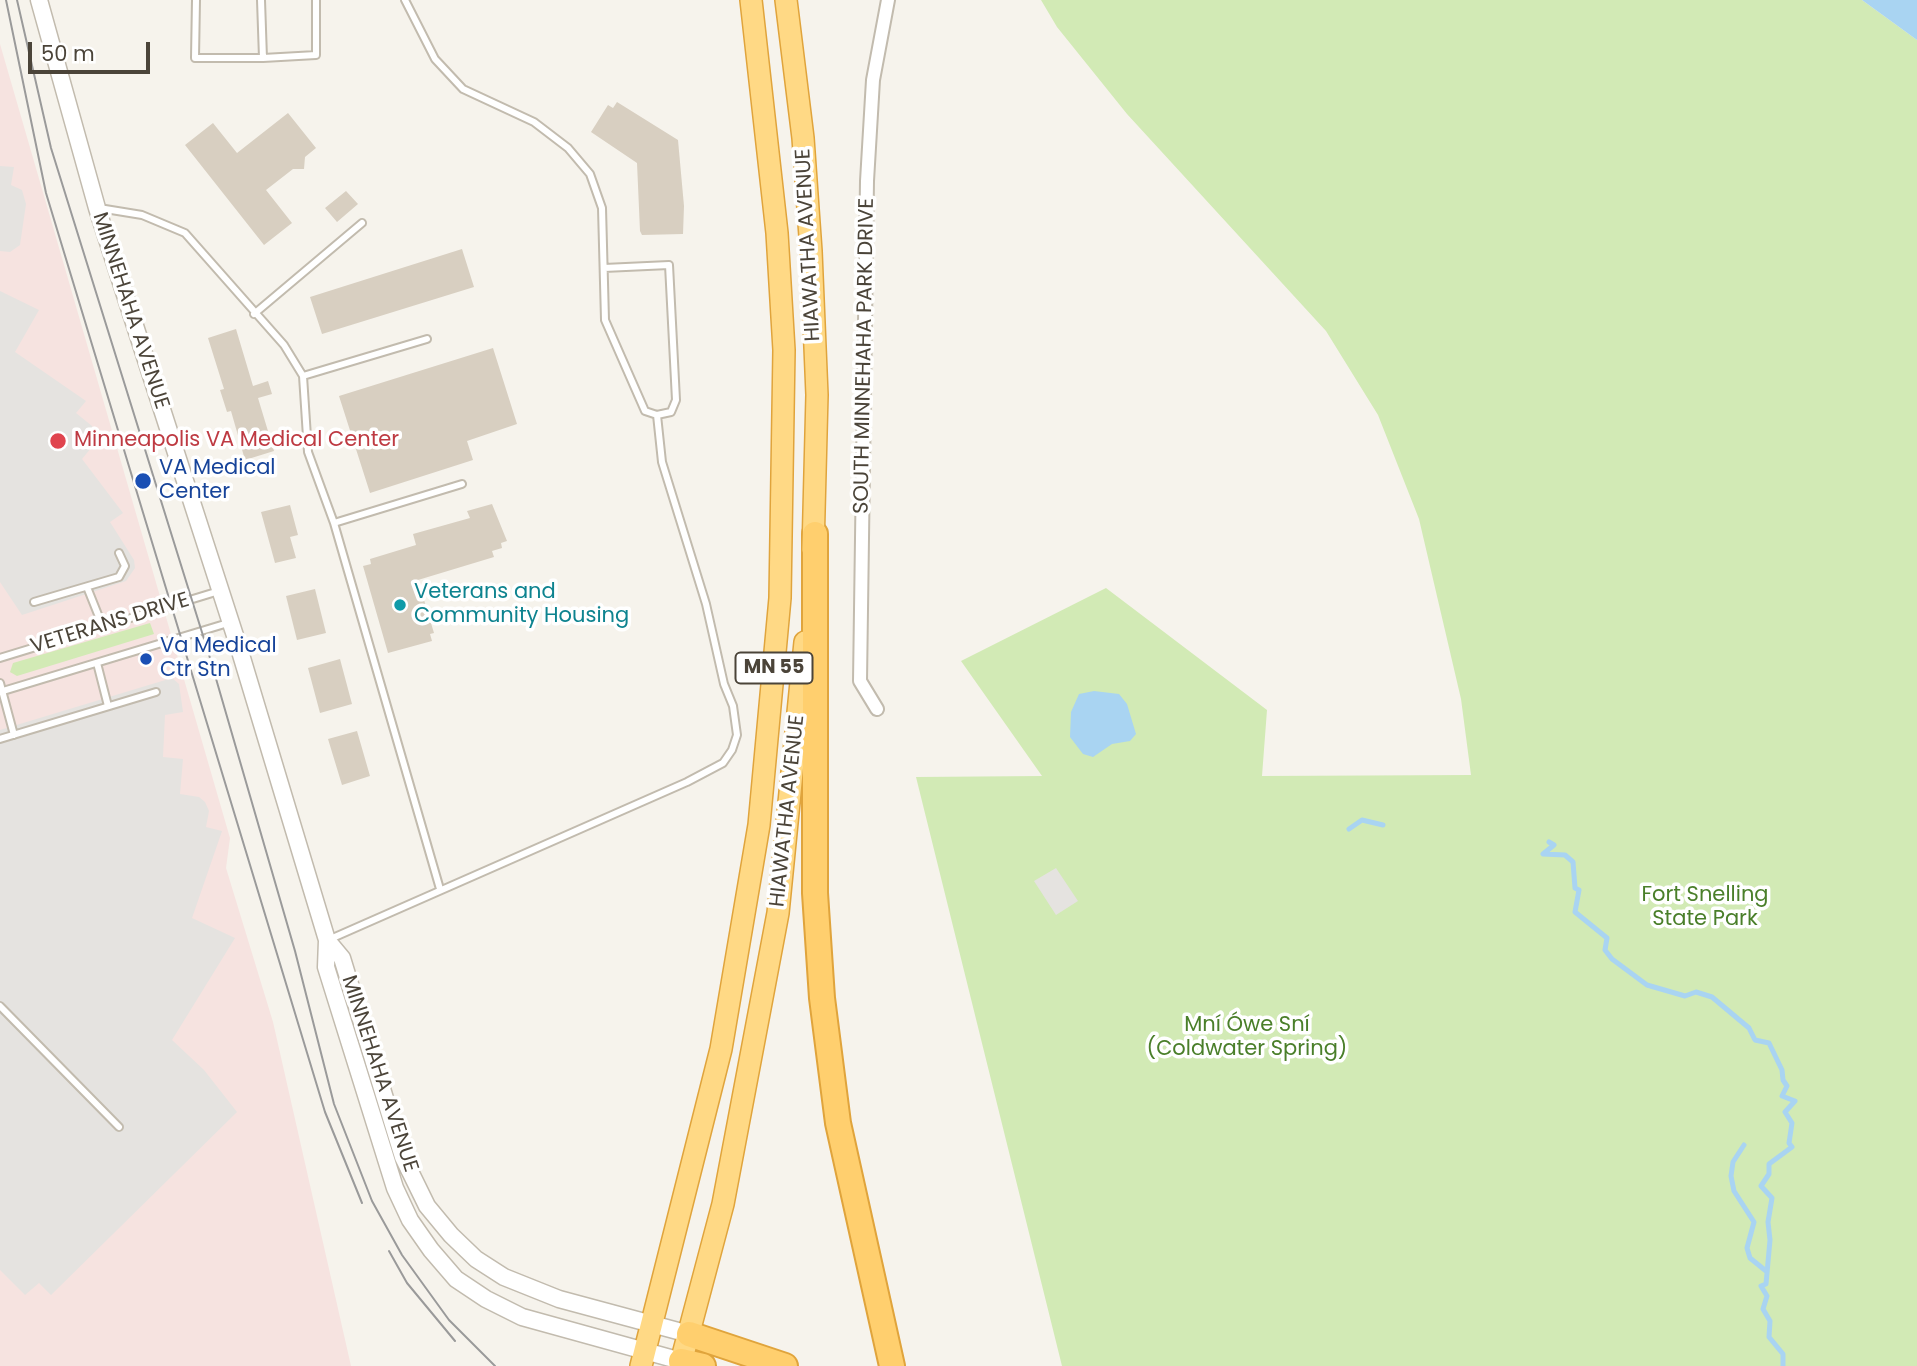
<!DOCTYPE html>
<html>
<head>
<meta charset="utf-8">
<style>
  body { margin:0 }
  #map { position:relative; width:1917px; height:1366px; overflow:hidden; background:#f6f3ec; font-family:Poppins,sans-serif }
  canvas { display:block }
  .scale { position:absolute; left:28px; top:42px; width:122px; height:32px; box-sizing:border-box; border:4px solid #4b4439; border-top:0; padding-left:9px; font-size:21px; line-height:24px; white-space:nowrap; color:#4b4439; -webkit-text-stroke:5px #fff; paint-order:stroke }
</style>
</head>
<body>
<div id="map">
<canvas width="1917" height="1366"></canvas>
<div class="scale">50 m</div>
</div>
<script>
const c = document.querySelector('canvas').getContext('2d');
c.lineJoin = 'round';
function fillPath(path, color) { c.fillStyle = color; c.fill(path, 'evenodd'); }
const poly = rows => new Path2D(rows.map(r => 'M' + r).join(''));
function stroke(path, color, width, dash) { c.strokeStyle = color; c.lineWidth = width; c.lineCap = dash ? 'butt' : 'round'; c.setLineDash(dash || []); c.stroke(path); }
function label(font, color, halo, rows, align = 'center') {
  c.font = font + ' Poppins,sans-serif'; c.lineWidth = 7; c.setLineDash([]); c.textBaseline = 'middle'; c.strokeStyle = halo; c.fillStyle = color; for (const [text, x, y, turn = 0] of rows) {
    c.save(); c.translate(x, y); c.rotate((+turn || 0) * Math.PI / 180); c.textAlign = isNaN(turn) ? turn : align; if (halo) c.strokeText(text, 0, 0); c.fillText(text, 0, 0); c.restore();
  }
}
fillPath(poly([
  [0,44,230,838,226,868,273,1022,351,1366,0,1366]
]), '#f6e3e0');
fillPath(poly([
  [1041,0,1862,0,1917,40,1917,1366,1062,1366,916,777,1042,776,961,661,1106,588,1267,710,1262,776,1471,775,1461,699,1419,519,1378,415,1326,331,1127,114,1057,27],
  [150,623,154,634,17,676,10,672,13,663]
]), '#d2eab5');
fillPath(poly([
  [0,166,14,167,11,185,22,190,26,204,20,245,10,252,0,251],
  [0,291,39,310,15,352,86,401,76,413,92,426,96,442,82,459,123,513,110,522,134,560,135,568,126,581,22,615,0,582],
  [172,678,179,684,183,712,165,715,163,757,183,759,180,794,199,797,205,802,209,811,206,827,222,831,192,918,235,938,172,1040,204,1070,237,1112,51,1295,39,1283,25,1295,0,1270,0,730],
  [1056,868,1078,901,1056,915,1034,881]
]), '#e5e3e0');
fillPath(poly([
  [1862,0,1917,0,1917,40],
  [1094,691,1119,694,1127,704,1136,734,1130,741,1112,744,1093,757,1083,754,1070,737,1071,712,1079,694]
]), '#a9d4f2');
stroke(poly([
  [1349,829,1362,820,1383,825],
  [1549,842,1554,845,1543,854,1565,855,1573,862,1575,888,1579,890,1575,912,1607,938,1605,950,1612,959,1647,985,1685,996,1696,992,1712,997,1749,1028,1755,1040,1769,1043,1782,1070,1783,1080,1787,1086,1782,1096,1795,1101,1785,1112,1792,1123,1789,1143,1792,1147,1769,1164,1769,1174,1761,1186,1772,1198,1768,1222,1770,1240,1766,1284,1761,1286,1767,1296,1763,1309,1770,1321,1769,1337,1783,1354,1783,1366],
  [1744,1145,1733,1162,1731,1176,1734,1191,1754,1222,1747,1248,1750,1258,1766,1271]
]), '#a9d4f2', 5);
fillPath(poly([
  [617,102,678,140,684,206,683,234,642,235,640,231,637,163,591,132,608,105,613,108],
  [288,113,316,148,305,157,304,169,293,169,266,190,292,223,264,245,185,145,213,123,237,153],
  [346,191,358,204,337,222,325,208],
  [462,249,474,287,322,334,310,297],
  [236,329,253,386,268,381,272,394,258,398,274,451,245,460,231,411,227,412,220,390,224,389,208,338],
  [493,348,517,424,467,441,473,460,370,493,339,396],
  [492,504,507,541,501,543,502,548,492,551,494,557,418,580,434,633,430,634,432,641,388,653,363,566,371,564,370,559,416,545,413,534,470,518,467,511],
  [290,505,298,535,290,537,296,558,275,563,261,512],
  [315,589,326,633,297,640,286,596],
  [340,659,352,704,320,713,308,668],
  [357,731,370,776,342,785,328,739]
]), '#d8cfc1');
const service = poly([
  [196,0,195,58,263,58,261,0],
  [405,0,435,59,463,89,534,122,568,148,590,174,602,208,605,320,645,411,657,415,671,412,676,400,669,265,604,268],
  [263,58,316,55,316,0],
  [99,208,142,215,185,233,284,345,303,376,308,452,334,523,440,889],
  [254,314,362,223],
  [303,376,427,339],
  [334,523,462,484],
  [87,587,103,627],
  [34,602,119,577,125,566,119,553],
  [0,658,219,591],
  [97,663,108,706],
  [0,683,14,735],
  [0,692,228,623],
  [0,739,156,692],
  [328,940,687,782,723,763,732,750,737,735,733,706,724,684,706,604,662,462,657,415],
  [0,1006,119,1127]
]);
const minor = poly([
  [877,709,860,681,867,181,873,80,888,0]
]);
const tertiary = poly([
  [39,0,97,208,239,648,327,940,326,967,395,1188,410,1220,431,1250,456,1279,486,1299,522,1317,681,1361],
  [327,940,342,958,403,1157,427,1206,451,1235,476,1259,504,1277,559,1299,689,1334]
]);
const trunk = poly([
  [786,0,803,138,811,251,817,395,813,550],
  [641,1366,721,1049,759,825,780,598,784,350,777,233,751,0],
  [680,1366,723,1204,778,913,805,642]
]);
const motorway = poly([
  [815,534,815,893,822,998,838,1123,892,1366],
  [689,1334,785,1366],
  [681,1361,703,1366]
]);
stroke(service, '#c2bbae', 10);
stroke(minor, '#c2bbae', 16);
stroke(tertiary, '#c2bbae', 19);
stroke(trunk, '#e0a43c', 24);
stroke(motorway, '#e0a43c', 28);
stroke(service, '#fff', 6);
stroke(minor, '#fff', 12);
stroke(tertiary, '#fff', 16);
stroke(trunk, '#ffd985', 21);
stroke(motorway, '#ffcf6e', 24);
stroke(poly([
  [6,0,46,193,325,1112,362,1203],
  [17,0,51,148,210,658,295,951,334,1104,372,1201,402,1255,449,1320,495,1366],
  [389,1251,407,1283,455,1341]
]), '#9a9a9a', 2);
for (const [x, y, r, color] of [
  [58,441,9,"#e0444e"],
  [143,481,9,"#1a4fb4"],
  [400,605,7,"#0f9aa8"],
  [146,659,7,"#1a4fb4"]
]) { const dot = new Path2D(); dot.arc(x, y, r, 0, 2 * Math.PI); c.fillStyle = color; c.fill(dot); stroke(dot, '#fff', 2.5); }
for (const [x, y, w] of [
  [774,668,77]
]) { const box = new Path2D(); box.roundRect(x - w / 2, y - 15.5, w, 31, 5); c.fillStyle = '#fff'; c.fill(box); stroke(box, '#4b4439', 2); }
label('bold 19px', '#4b4439', null, [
  ["MN 55",774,668]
]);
label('21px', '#4b4439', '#fff', [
  ["HIAWATHA AVENUE",809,245,-93],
  ["MINNEHAHA AVENUE",130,311,72],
  ["SOUTH MINNEHAHA PARK DRIVE",865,356,-89],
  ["VETERANS DRIVE",110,624,-17],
  ["HIAWATHA AVENUE",788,811,-84],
  ["MINNEHAHA AVENUE",379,1074,72]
]);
label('21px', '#be3a42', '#fff', [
  ["Minneapolis VA Medical Center",74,441]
], 'left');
label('21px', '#164399', '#fff', [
  ["VA Medical",159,469],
  ["Center",159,493],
  ["Va Medical",160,647],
  ["Ctr Stn",160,671]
], 'left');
label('21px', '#0d838f', '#fff', [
  ["Veterans and",414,593],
  ["Community Housing",414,617]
], 'left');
label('21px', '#4a7f2a', '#fff', [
  ["Fort Snelling",1705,896],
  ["State Park",1705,920],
  ["Mní Ówe Sní",1247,1026],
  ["(Coldwater Spring)",1247,1050]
]);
</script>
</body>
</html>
